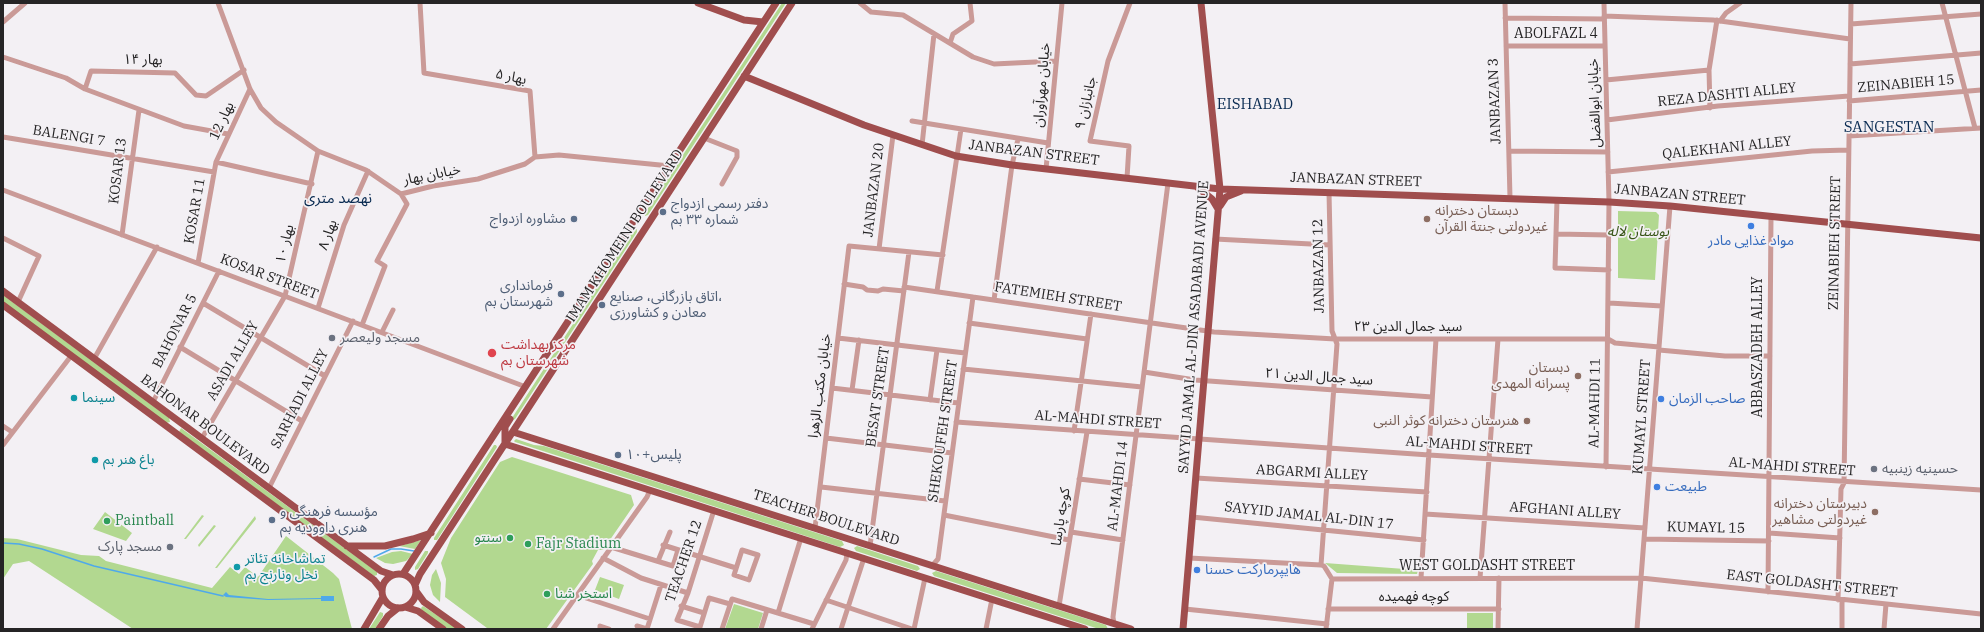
<!DOCTYPE html>
<html>
<head>
<meta charset="utf-8">
<style>
  body { margin:0 }
  #map { position:relative; width:1984px; height:632px; overflow:hidden; background:#f3f0f4; font-family:"IBM Plex Serif",serif }
  canvas { display:block }
  .frame { position:absolute; inset:0; border:4px solid #252425; pointer-events:none }
</style>
</head>
<body>
<div id="map">
<canvas width="1984" height="632"></canvas>
<div class="frame"></div>
</div>
<script>
const c = document.querySelector('canvas').getContext('2d');
c.lineJoin = 'round';
function fillPath(path, color) { c.fillStyle = color; c.fill(path, 'evenodd'); }
const poly = rows => new Path2D(rows.map(r => 'M' + r).join(''));
function stroke(path, color, width, dash) { c.strokeStyle = color; c.lineWidth = width; c.lineCap = dash ? 'butt' : 'round'; c.setLineDash(dash || []); c.stroke(path); }
function label(font, color, halo, rows, align = 'center') {
  c.font = font + ' "IBM Plex Serif","Noto Sans Arabic",serif'; c.lineWidth = 3.5; c.setLineDash([]); c.textBaseline = 'middle'; c.strokeStyle = halo; c.fillStyle = color; for (const [text, x, y, turn = 0] of rows) {
    c.save(); c.translate(x, y); c.rotate((+turn || 0) * Math.PI / 180); c.textAlign = isNaN(turn) ? turn : align; if (halo) c.strokeText(text, 0, 0); c.fillText(text, 0, 0); c.restore();
  }
}
fillPath(poly([
  [782,3,786,3,648,215,645,216,645,213],
  [1618,211,1656,212,1659,215,1655,280,1618,278],
  [637,229,637,232,515,419,513,420,512,418,634,230],
  [3,295,169,418,170,422,166,423,3,302],
  [181,428,377,572,377,575,374,576,179,432],
  [516,439,534,445,544,446,842,541,844,545,840,547,515,442,514,441],
  [494,445,496,445,497,447,437,540,434,540,434,538],
  [512,457,631,495,634,505,603,550,598,550,592,561,593,564,546,629,487,628,445,597,446,579,441,563,451,538,500,462],
  [105,512,132,533,126,541,93,529],
  [202,515,204,516,186,539,184,539],
  [255,516,256,519,217,568,215,568],
  [214,525,216,526,199,547,198,545],
  [286,536,333,573,339,579,352,629,133,629,29,561,13,564,3,579,3,538,17,539,81,555,99,556,106,561,212,588,230,567,239,574,245,567,258,577],
  [421,540,415,549,399,546,407,544],
  [857,546,918,566,920,569,917,571,856,551,854,548],
  [401,551,413,554,406,561,393,564,385,563,376,558,392,552],
  [425,551,428,551,428,553,418,569,415,570,415,567],
  [1325,563,1418,570,1417,574,1337,573],
  [436,569,441,583,440,602,433,595,430,585,432,575],
  [936,571,1106,625,1108,629,1099,629,934,576,932,573],
  [600,577,624,585,619,599,595,590],
  [734,604,763,613,758,629,725,629],
  [423,606,458,629,448,629,422,611,421,608],
  [380,612,383,613,383,616,375,629,369,629],
  [1467,613,1493,613,1493,629,1467,629]
]), '#b2d890');
fillPath(poly([
  [226,592,229,595,268,599,321,598,321,596,334,596,334,601,321,601,321,599,268,600,226,597,223,595]
]), '#4fa9ea');
stroke(poly([
  [3,543,19,544,42,549,94,566,223,596],
  [374,557,391,549,401,549,414,551]
]), '#4fa9ea', 1.5);
stroke(poly([
  [218,3,250,89,261,108,276,122,318,151,366,170,401,194,433,186,478,179,525,164,535,157,559,155,670,166],
  [420,3,424,73,530,91,535,157],
  [860,3,871,12,903,15,973,57,994,64,1056,61],
  [1505,3,1510,198],
  [1604,3,1609,202,1606,467],
  [1942,3,1975,128],
  [1604,16,1713,20,1850,39],
  [1505,18,1604,19],
  [1720,21,1726,13,1740,3],
  [3,22,25,3],
  [1851,24,1981,14],
  [950,43,953,34,972,21,970,3],
  [1506,46,1605,46],
  [3,57,66,78,85,89,184,126,228,134],
  [1850,64,1981,53],
  [1606,80,1709,70],
  [85,89,91,71,175,73,196,95,206,96,244,70],
  [1849,101,1981,90],
  [1710,108,1709,70,1717,20],
  [1607,120,1718,106,1849,96],
  [912,121,1048,143],
  [1849,136,1981,128],
  [3,137,214,172],
  [704,138,737,151,737,157,722,184],
  [922,145,934,34],
  [1509,151,1608,152],
  [216,162,312,184],
  [1046,169,1062,3],
  [1608,172,1812,151,1848,150],
  [1127,178,1129,146,1090,141,1108,61,1130,3],
  [3,190,526,387],
  [1557,200,1555,268,1609,270],
  [1556,234,1609,235],
  [122,235,139,110],
  [3,238,39,256,18,302],
  [1215,239,1330,245],
  [879,249,893,135],
  [198,263,216,162,250,89],
  [844,284,863,287,867,290,878,291,883,289,904,291],
  [904,287,1214,332,1335,339,1608,339],
  [937,291,961,129],
  [994,300,1012,165,1018,139],
  [203,303,325,376],
  [1609,303,1662,306],
  [318,308,344,225,368,171],
  [969,323,1087,339],
  [362,325,385,266,377,261,407,204,401,194],
  [382,332,393,310],
  [838,338,965,353],
  [1608,339,1615,343,1659,347],
  [180,347,302,421],
  [1659,350,1725,356,1770,356],
  [94,359,157,247],
  [963,369,1142,387],
  [1144,372,1195,380,1432,397],
  [832,388,958,403],
  [852,390,859,340],
  [930,400,937,350],
  [153,402,219,271],
  [956,422,1429,455,1981,490],
  [3,426,12,432],
  [1074,431,1091,314],
  [202,438,285,296,318,151],
  [826,438,952,453],
  [3,445,71,356],
  [1196,478,1427,492],
  [1079,479,1130,485],
  [821,487,945,501],
  [269,488,353,321],
  [714,510,688,593,677,620,700,627,709,598,730,604],
  [1425,514,1645,528],
  [944,515,1069,540],
  [1192,517,1424,540],
  [815,528,849,246,943,255],
  [1071,532,1123,540],
  [1769,533,1840,538],
  [1644,539,1769,541],
  [663,545,736,568],
  [870,546,909,252],
  [611,547,673,566,678,550],
  [742,550,758,555,749,580,734,575,742,550],
  [603,558,641,578,688,593],
  [1189,558,1321,565],
  [658,561,670,532],
  [1321,565,1337,344,1332,331,1329,192],
  [1321,565,1324,566,1332,579,1326,629],
  [932,566,938,559,973,297],
  [1421,578,1436,339],
  [1480,578,1498,339],
  [1332,579,1641,578,1981,614],
  [1768,592,1771,217],
  [577,595,650,619],
  [826,600,912,629],
  [1838,600,1841,489,1844,483,1851,3],
  [1842,600,1842,629],
  [681,606,704,613],
  [1059,606,1087,432],
  [1185,609,1327,624],
  [1328,609,1499,609],
  [778,613,801,538],
  [1114,624,1113,617,1168,183],
  [637,626,647,629,661,585],
  [553,629,647,497,650,490],
  [600,629,600,626,609,629],
  [722,629,732,599,814,624],
  [761,629,767,610],
  [812,629,846,560,847,553],
  [841,629,864,558],
  [914,629,925,578],
  [986,629,992,599],
  [1498,629,1499,578],
  [1637,629,1670,206],
  [1884,629,1886,604]
]), '#ca9a97', 5);
stroke(poly([
  [698,3,744,20,763,22],
  [744,76,864,125,956,156,1012,165,1220,189,1609,202,1670,206,1981,238],
  [1197,187,1212,199,1218,209],
  [1220,206,1226,197,1241,191],
  [3,291,381,571,393,575],
  [3,305,374,580,382,590],
  [513,432,1131,629],
  [505,444,1085,629],
  [505,444,505,427,510,419],
  [347,546,385,546,413,539,431,533],
  '382 591a17 17 0 1 1 34 0a17 17 0 1 1-34 0Z',
  [403,574,776,3],
  [415,585,420,574,792,3],
  [416,591,424,602,462,629],
  [405,607,418,611,443,629],
  [364,629,383,597],
  [379,629,388,616,398,608],
  [1183,629,1220,189,1201,3]
]), '#a04e4e', 7);
for (const [x, y, r, color] of [
  [663,212,4,"#5c6f8a"],
  [574,219,4,"#5c6f8a"],
  [1427,219,4,"#8d6e63"],
  [1751,226,4,"#3f7fe0"],
  [561,294,4,"#5c6f8a"],
  [602,305,4,"#5c6f8a"],
  [332,338,4,"#6b7280"],
  [492,353,5,"#e0444e"],
  [1578,376,4,"#8d6e63"],
  [74,398,4,"#0f9aa8"],
  [1661,399,4,"#3f7fe0"],
  [1527,421,4,"#8d6e63"],
  [618,455,4,"#5c6f8a"],
  [95,460,4,"#0f9aa8"],
  [1874,469,4,"#6b7280"],
  [1657,487,4,"#3f7fe0"],
  [1875,512,4,"#8d6e63"],
  [272,520,4,"#5c6f8a"],
  [107,521,4,"#2e9e5b"],
  [510,538,4,"#2e9e5b"],
  [528,544,4,"#2e9e5b"],
  [170,547,4,"#6b7280"],
  [237,567,4,"#0f9aa8"],
  [1197,570,4,"#3f7fe0"],
  [547,594,4,"#2e9e5b"]
]) { const dot = new Path2D(); dot.arc(x, y, r, 0, 2 * Math.PI); c.fillStyle = color; c.fill(dot); stroke(dot, '#f3f0f4', 1.5); }
label('14px', '#252425', '#f3f0f4', [
  ["ABOLFAZL 4",1556,34],
  ["بهار ۱۴",143,60,1],
  ["بهار ۵",511,77,12],
  ["ZEINABIEH 15",1906,84,-5],
  ["خیابان مهرآوران",1042,85,-85],
  ["REZA DASHTI ALLEY",1727,95,-6],
  ["JANBAZAN 3",1495,101,-92],
  ["جانبازان ۹",1086,103,-77],
  ["خیابان ابوالفضل",1595,103,-92],
  ["بهار 12",222,121,-65],
  ["BALENGI 7",69,136,9],
  ["QALEKHANI ALLEY",1727,148,-6],
  ["JANBAZAN STREET",1034,153,7],
  ["KOSAR 13",118,171,-83],
  ["خیابان بهار",432,175,-11],
  ["JANBAZAN STREET",1356,180,2],
  ["JANBAZAN 20",874,190,-83],
  ["JANBAZAN STREET",1680,195,5],
  ["KOSAR 11",195,211,-80],
  ["بهار ۸",328,235,-70],
  ["IMAM KHOMEINI BOULEVARD",625,236,-57],
  ["ZEINABIEH STREET",1835,243,-89],
  ["بهار ۱۰",285,244,-76],
  ["JANBAZAN 12",1319,266,-91],
  ["KOSAR STREET",269,277,21],
  ["FATEMIEH STREET",1058,297,9],
  ["SAYYID JAMAL AL-DIN ASADABADI AVENUE",1194,327,-86],
  ["سید جمال الدین ۲۳",1408,327],
  ["BAHONAR 5",175,331,-63],
  ["ABBASZADEH ALLEY",1758,347,-90],
  ["ASADI ALLEY",233,361,-60],
  ["سید جمال الدین ۲۱",1319,377,4],
  ["خیابان مکتب الزهرا",820,386,-83],
  ["BESAT STREET",878,397,-82],
  ["SARHADI ALLEY",300,399,-63],
  ["AL-MAHDI 11",1595,403,-89],
  ["KUMAYL STREET",1642,417,-86],
  ["AL-MAHDI STREET",1098,420,4],
  ["BAHONAR BOULEVARD",205,425,37],
  ["SHEKOUFEH STREET",943,431,-82],
  ["AL-MAHDI STREET",1469,446,4],
  ["AL-MAHDI STREET",1792,467,4],
  ["ABGARMI ALLEY",1312,473,3],
  ["AL-MAHDI 14",1118,486,-83],
  ["AFGHANI ALLEY",1565,511,4],
  ["SAYYID JAMAL AL-DIN 17",1309,516,6],
  ["کوچه پارسا",1061,517,-81],
  ["TEACHER BOULEVARD",826,518,18],
  ["KUMAYL 15",1706,528,1],
  ["TEACHER 12",684,561,-71],
  ["WEST GOLDASHT STREET",1487,566],
  ["EAST GOLDASHT STREET",1812,584,6],
  ["کوچه فهمیده",1414,597]
]);
label('14px', '#4e5e75', '#f3f0f4', [
  ["دفتر رسمی ازدواج",671,204],
  ["شماره ۳۳ بم",671,220],
  ["مشاوره ازدواج",566,219,"right"],
  ["فرمانداری",553,286,"right"],
  ["شهرستان بم",553,302,"right"],
  ["اتاق بازرگانی، صنایع،",610,297],
  ["معادن و کشاورزی",610,313],
  ["پلیس+۱۰",626,455],
  ["مؤسسه فرهنگی و",280,512],
  ["هنری داوودیه بم",280,528]
], 'left');
label('14px', '#785e54', '#f3f0f4', [
  ["دبستان دخترانه",1435,211,"left"],
  ["غیردولتی جنتة القرآن",1435,227,"left"],
  ["دبستان",1570,368],
  ["پسرانه المهدی",1570,384],
  ["هنرستان دخترانه کوثر النبی",1519,421],
  ["دبیرستان دخترانه",1867,504],
  ["غیردولتی مشاهیر",1867,520]
], 'right');
label('italic 14px', '#375416', '#f3f0f4', [
  ["بوستان لاله",1638,232]
]);
label('14px', '#366cbe', '#f3f0f4', [
  ["مواد غذایی مادر",1751,241,"center"],
  ["صاحب الزمان",1669,399],
  ["طبیعت",1665,487],
  ["هایپرمارکت حسنا",1205,570]
], 'left');
label('14px', '#5b616d', '#f3f0f4', [
  ["مسجد ولیعصر",340,338],
  ["حسینیه زینبیه",1882,469],
  ["مسجد پارک",162,547,"right"]
], 'left');
label('14px', '#be3a42', '#f3f0f4', [
  ["مرکز بهداشت",501,345],
  ["شهرستان بم",501,361]
], 'left');
label('14px', '#0d838f', '#f3f0f4', [
  ["سینما",82,398],
  ["باغ هنر بم",103,460],
  ["تماشاخانه تئاتر",245,559],
  ["نخل ونارنج بم",245,575]
], 'left');
label('14px', '#27864d', '#f3f0f4', [
  ["Paintball",115,521],
  ["سنتو",502,538,"right"],
  ["Fajr Stadium",536,544],
  ["استخر شنا",555,594]
], 'left');
label('15px', '#082a51', '#f3f0f4', [
  ["EISHABAD",1255,105],
  ["SANGESTAN",1889,128],
  ["نهصد متری",338,199]
]);
</script>
</body>
</html>
